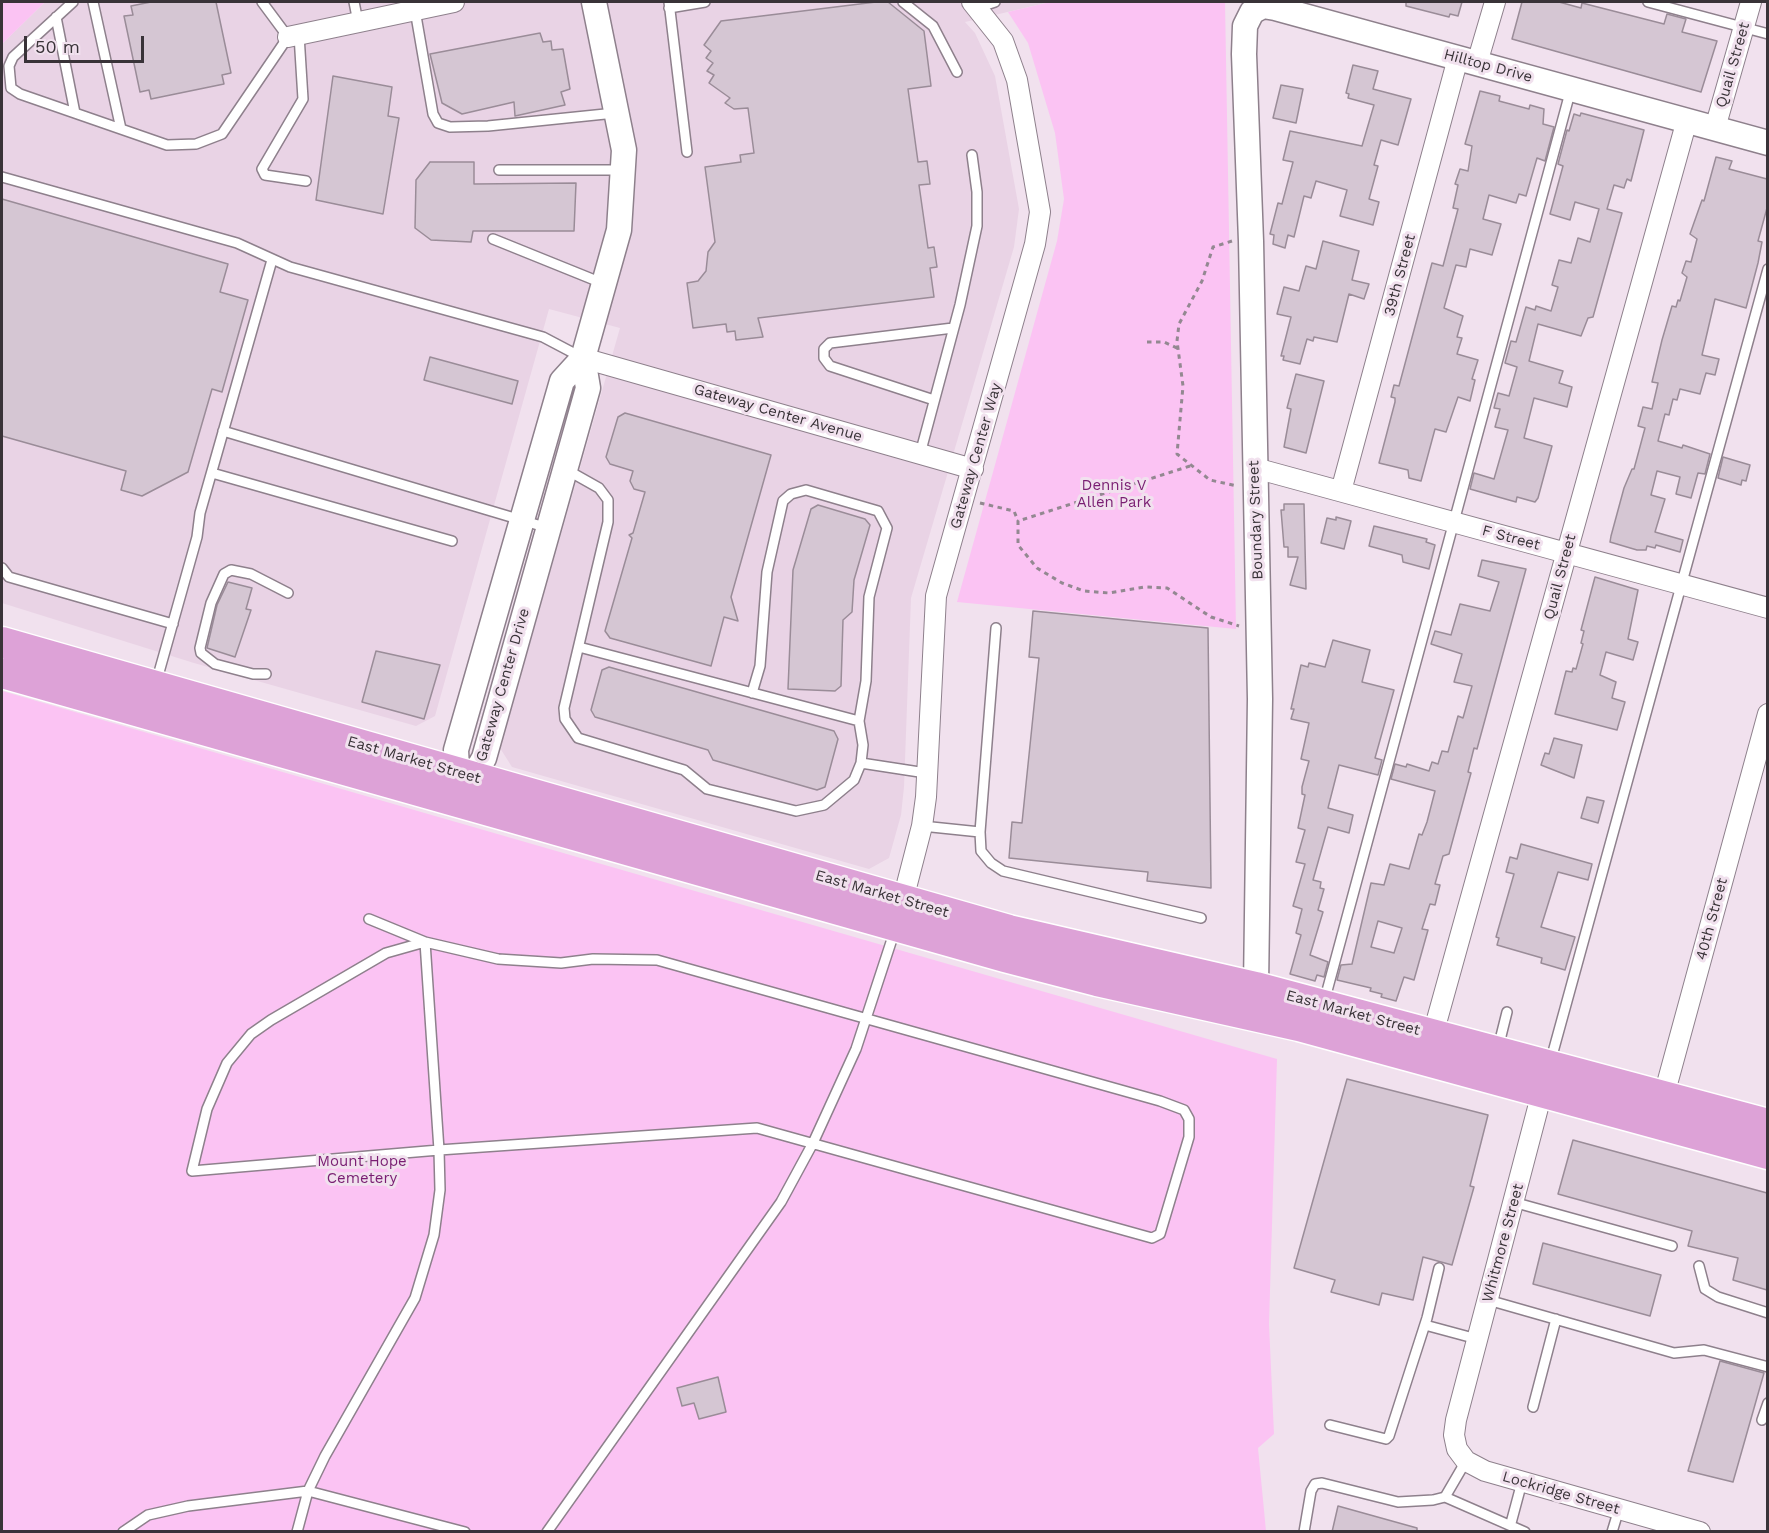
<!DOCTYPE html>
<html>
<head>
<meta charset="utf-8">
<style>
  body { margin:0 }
  #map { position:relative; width:1769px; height:1533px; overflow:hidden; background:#f1e1ee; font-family:"Work Sans",sans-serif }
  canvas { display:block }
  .frame { position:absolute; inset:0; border:3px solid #393338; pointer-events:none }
  .scale { position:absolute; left:24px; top:36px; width:120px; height:27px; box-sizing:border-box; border:3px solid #393338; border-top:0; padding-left:8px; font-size:18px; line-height:21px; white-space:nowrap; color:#393338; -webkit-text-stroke:4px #f1e1ee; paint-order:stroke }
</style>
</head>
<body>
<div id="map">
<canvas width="1769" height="1533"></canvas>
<div class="frame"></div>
<div class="scale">50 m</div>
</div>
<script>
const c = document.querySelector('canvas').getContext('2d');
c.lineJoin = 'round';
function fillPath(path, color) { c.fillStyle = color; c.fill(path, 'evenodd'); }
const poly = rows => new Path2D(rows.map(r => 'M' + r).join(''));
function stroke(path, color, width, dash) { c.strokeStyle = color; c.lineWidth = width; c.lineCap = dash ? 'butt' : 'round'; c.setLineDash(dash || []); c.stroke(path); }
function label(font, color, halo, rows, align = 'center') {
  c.font = font + ' "Work Sans",sans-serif'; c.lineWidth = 6; c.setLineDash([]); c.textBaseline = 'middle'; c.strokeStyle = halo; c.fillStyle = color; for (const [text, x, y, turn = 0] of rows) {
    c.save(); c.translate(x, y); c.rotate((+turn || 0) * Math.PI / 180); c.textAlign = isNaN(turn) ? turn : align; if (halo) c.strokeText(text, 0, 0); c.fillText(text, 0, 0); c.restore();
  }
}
fillPath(poly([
  [45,2,1050,2,965,22,975,33,995,76,1019,209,1014,247,911,598,904,787,901,815,889,858,869,869,512,767,500,748,620,328,549,309,435,716,416,726,194,663,2,603,2,44]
]), '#e9d3e5');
fillPath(poly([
  [2,2,45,2,2,44],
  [1050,2,1225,2,1236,629,957,602,1057,241,1064,199,1055,133,1028,43,1008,12],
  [2,691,1277,1059,1269,1324,1274,1434,1258,1448,1266,1531,2,1531]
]), '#fbc3f3');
const building = poly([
  [151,2,216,2,231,73,222,75,224,84,151,99,149,90,140,92,124,16,133,15,131,6,151,2],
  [876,2,888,2,924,31,931,86,908,89,918,162,927,161,930,184,919,185,928,248,934,247,937,267,930,268,934,297,758,318,763,337,736,340,735,331,727,332,726,324,693,328,687,283,698,281,706,271,708,252,715,242,705,167,741,162,740,155,754,153,748,108,734,109,725,103,730,98,709,83,714,75,707,71,713,63,706,58,711,51,704,45,721,21,876,2],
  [1406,2,1462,2,1458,16,1450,14,1449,17,1406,6,1406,2],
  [1522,2,1559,2,1581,8,1582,3,1664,24,1667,14,1686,19,1682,32,1717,41,1701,92,1512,39,1522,2],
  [540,33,543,42,551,41,552,50,563,49,570,89,561,92,565,105,515,116,514,102,462,114,442,103,430,54,540,33],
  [1353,65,1378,71,1373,89,1411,99,1398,145,1381,140,1374,165,1378,166,1369,199,1379,202,1373,225,1340,216,1347,190,1316,181,1311,198,1304,196,1294,237,1288,235,1285,248,1273,244,1274,235,1270,234,1278,203,1282,204,1293,162,1283,160,1290,131,1362,146,1374,105,1348,98,1349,94,1346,93,1353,65],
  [333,76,392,87,388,116,399,118,383,214,316,200,333,76],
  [1281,85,1303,89,1296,123,1273,118,1281,85],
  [1480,91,1500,96,1499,101,1529,109,1530,105,1544,109,1543,124,1554,127,1545,161,1537,158,1526,196,1519,194,1516,203,1489,195,1483,219,1501,224,1492,255,1470,249,1466,267,1456,265,1444,308,1463,316,1457,337,1462,338,1457,354,1478,360,1472,379,1475,380,1470,401,1458,397,1446,432,1435,429,1421,481,1409,478,1408,470,1379,463,1395,402,1395,398,1391,397,1394,385,1399,386,1432,263,1443,266,1458,209,1453,208,1458,185,1455,184,1460,169,1468,171,1472,146,1465,144,1480,91],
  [1581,113,1644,130,1631,181,1627,179,1624,188,1614,185,1607,209,1622,213,1593,317,1588,318,1581,336,1538,324,1529,361,1563,371,1559,383,1572,387,1567,407,1534,398,1524,438,1552,446,1538,498,1535,502,1517,497,1516,502,1470,489,1474,473,1494,479,1508,430,1495,427,1500,409,1494,408,1498,393,1509,396,1517,367,1505,363,1511,341,1516,342,1526,307,1535,310,1536,306,1551,311,1558,287,1552,285,1559,260,1571,263,1578,238,1590,242,1599,209,1575,202,1570,220,1550,214,1563,166,1558,164,1567,130,1569,131,1574,114,1580,116,1581,113],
  [1716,157,1732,161,1729,169,1767,179,1767,208,1758,241,1762,242,1758,263,1746,308,1715,299,1702,355,1719,359,1715,375,1706,373,1700,394,1680,389,1677,400,1673,399,1669,415,1665,414,1658,441,1682,448,1683,445,1710,454,1705,474,1698,473,1691,498,1676,494,1680,477,1657,471,1651,495,1665,499,1655,532,1683,540,1680,552,1656,545,1655,548,1647,546,1646,550,1637,550,1610,542,1611,536,1624,488,1632,469,1634,469,1645,428,1638,426,1643,407,1652,409,1658,383,1652,382,1662,340,1672,306,1676,307,1678,300,1680,301,1687,277,1682,273,1686,261,1691,262,1697,239,1690,234,1702,200,1704,201,1716,157],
  [430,162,474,162,474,184,576,183,574,231,473,231,471,242,431,240,415,228,416,180,430,162],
  [2,199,228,264,220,292,248,300,222,392,212,389,188,472,142,496,121,490,126,471,2,436,2,199],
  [1323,241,1359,251,1352,280,1369,284,1364,299,1349,294,1337,342,1314,337,1313,341,1307,339,1300,364,1283,360,1284,356,1281,356,1291,317,1277,314,1284,287,1299,291,1306,266,1316,269,1323,241],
  [430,357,518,381,512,404,424,380,430,357],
  [1296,374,1324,381,1306,453,1284,447,1291,409,1287,408,1296,374],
  [625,413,771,455,731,597,738,621,724,617,711,666,610,638,605,631,632,538,629,535,633,533,645,492,634,489,630,481,633,471,610,464,606,457,618,417,625,413],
  [1723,457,1750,465,1746,481,1742,480,1741,485,1718,478,1723,457],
  [1284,504,1304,504,1306,589,1290,585,1298,557,1288,557,1288,547,1284,547,1281,510,1284,510,1284,504],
  [818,505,865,519,870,525,854,580,852,612,843,620,841,686,835,691,788,689,793,570,811,509,818,505],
  [1336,517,1351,521,1344,549,1321,543,1327,518,1336,520,1336,517],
  [1374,526,1427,539,1426,542,1435,545,1429,569,1403,562,1402,555,1369,546,1374,526],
  [1482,560,1526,569,1477,749,1474,748,1468,772,1471,773,1449,854,1443,856,1435,884,1440,885,1435,905,1430,904,1422,929,1428,930,1414,980,1404,977,1396,1001,1381,997,1382,994,1370,991,1371,988,1337,980,1341,965,1352,964,1371,883,1384,885,1390,864,1409,869,1419,834,1422,835,1427,822,1435,791,1391,779,1395,764,1406,767,1407,764,1429,771,1432,762,1438,764,1442,751,1448,752,1458,716,1463,718,1472,686,1454,682,1462,654,1431,644,1435,631,1451,635,1460,604,1490,611,1499,582,1478,576,1482,560],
  [1378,921,1402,928,1394,953,1371,947,1378,921],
  [1595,577,1638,590,1628,639,1638,642,1633,660,1606,652,1600,675,1616,682,1612,698,1625,702,1617,730,1555,714,1566,671,1572,672,1573,668,1576,669,1583,644,1581,643,1584,631,1581,630,1595,577],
  [228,582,252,588,246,609,251,610,235,657,207,648,217,605,228,582],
  [1033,611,1208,628,1211,888,1147,881,1148,872,1009,858,1012,822,1022,823,1039,658,1029,657,1033,611],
  [1333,640,1370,650,1362,682,1394,690,1375,758,1382,760,1378,775,1339,765,1328,808,1353,815,1349,833,1328,827,1313,880,1321,882,1320,888,1324,889,1318,910,1323,912,1310,955,1328,962,1324,977,1317,975,1315,981,1290,974,1301,935,1296,933,1302,909,1293,906,1305,864,1296,862,1305,830,1298,828,1305,795,1302,794,1302,787,1309,761,1301,759,1309,723,1291,719,1294,709,1291,709,1301,665,1308,667,1309,663,1325,667,1333,640],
  [376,651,440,665,424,719,362,702,376,651],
  [609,667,834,731,838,739,825,787,817,790,713,760,708,750,595,717,591,710,602,670,609,667],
  [1554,738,1582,745,1574,778,1541,765,1545,753,1549,754,1554,738],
  [1587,797,1604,801,1598,823,1581,818,1587,797],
  [1521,844,1592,864,1588,880,1558,872,1541,927,1575,937,1565,970,1541,963,1542,958,1497,945,1499,938,1496,937,1514,874,1506,872,1510,857,1517,859,1521,844],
  [1347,1079,1488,1115,1470,1186,1474,1187,1452,1265,1423,1257,1413,1300,1382,1293,1379,1305,1357,1299,1331,1292,1335,1280,1294,1268,1347,1079],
  [1573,1140,1767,1193,1767,1290,1733,1280,1738,1258,1688,1246,1692,1231,1558,1194,1573,1140],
  [1543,1243,1661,1275,1650,1316,1533,1284,1543,1243],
  [1720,1361,1764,1373,1733,1482,1688,1471,1720,1361],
  [718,1377,726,1412,699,1419,694,1403,682,1406,677,1388,718,1377],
  [1338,1506,1417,1528,1417,1532,1332,1532,1338,1506]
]);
fillPath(building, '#d5c6d3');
stroke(building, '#9a8c98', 1.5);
const service = poly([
  [73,2,13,57,9,66,11,88,20,94,167,145,196,144,222,134,288,37,262,2],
  [93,2,121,129],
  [354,2,358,22],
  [669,2,687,152],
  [903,2,933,26,957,72],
  [1648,2,1768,34],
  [669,8,705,2],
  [977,8,995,2],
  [415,10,433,114,438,123,450,127,488,126,615,113],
  [56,17,75,113],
  [299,35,303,99,262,169,265,175,306,181],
  [499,170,622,170],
  [2,177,237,243,290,267,543,337,581,357],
  [493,239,602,283],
  [934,400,830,366,824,358,824,349,830,343,953,328],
  [223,431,548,528],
  [920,454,960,305,977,226,977,192,972,155],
  [567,470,599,488,608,500,608,522,564,708,565,719,578,738,684,770,707,789,796,811,824,805,854,780,861,763],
  [212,473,452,541],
  [2,568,9,577,173,624],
  [579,647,859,721,863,745,861,763,926,773],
  [266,674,253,674,215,664,201,653,200,648,211,603,224,574,231,570,251,574,288,593],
  [156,683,197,537,200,513,272,260],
  [752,693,760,666,767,572,783,501,791,494,806,490,878,511,887,528,869,597,866,681,859,721],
  [922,826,980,832,996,628],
  [980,832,981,851,991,863,1003,871,1201,918],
  [1324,1002,1571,89],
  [1498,1048,1507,1012],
  [1550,1063,1768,269],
  [1513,1202,1672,1246],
  [1699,1266,1705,1289,1718,1297,1768,1313],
  [1488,1300,1674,1353,1704,1350,1768,1367],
  [1425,1325,1477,1339],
  [1533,1407,1556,1319],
  [1762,1420,1768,1403],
  [1330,1425,1386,1439,1389,1436,1427,1318,1439,1268],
  [1445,1497,1525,1532],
  [1511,1523,1522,1482],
  [123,1532,148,1515,188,1506,308,1491,465,1532],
  [297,1532,308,1491,325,1456,415,1298,434,1235,440,1190,439,1150,425,942,386,953,271,1020,251,1034,227,1063,207,1109,192,1171,439,1150,757,1128,1152,1238,1160,1234,1189,1137,1189,1119,1184,1110,1160,1101,657,960,593,959,561,963,498,959,425,942,369,919],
  [547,1532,781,1202,813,1143,856,1049,895,930],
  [1304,1532,1311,1491,1315,1484,1322,1483,1398,1502,1433,1500,1445,1497,1466,1461],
  [1612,1532,1619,1509]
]);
const minor = poly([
  [288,37,454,2],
  [1477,63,1495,2],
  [1715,128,1751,2],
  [583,358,973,469],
  [1255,468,1768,608],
  [1341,491,1458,58],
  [900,911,922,826,926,797,936,596,1035,244,1040,212,1017,80,1003,41,972,2],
  [1433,1034,1687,120],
  [1545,1081,1456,1420,1454,1435,1457,1449,1466,1461,1485,1471,1700,1532],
  [1661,1106,1768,714]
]);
const tertiary = poly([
  [458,787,456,750,522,520,562,381,583,358,619,230,624,150,594,2],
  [465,791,484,758,588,388,583,358],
  [1256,987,1260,699,1251,241,1244,54,1245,26,1252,12,1263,6,1275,8,1768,143]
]);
const primary = poly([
  [2,642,1009,930,1256,987,1768,1124],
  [2,673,1005,957,1097,981,1299,1026,1768,1154]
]);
stroke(service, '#8e808c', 12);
stroke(minor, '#8e808c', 22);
stroke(tertiary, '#8e808c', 27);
stroke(primary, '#fff', 33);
stroke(poly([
  [1232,241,1213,247,1202,281,1179,324,1177,341,1183,386,1177,454,1210,480,1237,486],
  [1147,342,1164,342,1179,349],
  [1190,466,1018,521,1018,545,1037,568,1062,583,1084,591,1109,593,1145,587,1167,588,1211,617,1239,626],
  [980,503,1014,511,1018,521]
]), '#938891', 3, [4.5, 4.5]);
stroke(service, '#fff', 9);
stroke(minor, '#fff', 20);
stroke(tertiary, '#fff', 24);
stroke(primary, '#dda2d7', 30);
label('15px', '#393338', '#f1e1ee', [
  ["Quail Street",1733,65,-74],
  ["Hilltop Drive",1488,66,15],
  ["39th Street",1400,275,-75],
  ["Gateway Center Avenue",778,413,16],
  ["Gateway Center Way",976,456,-74],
  ["Boundary Street",1256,520,-92],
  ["F Street",1511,538,15],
  ["Quail Street",1560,577,-75],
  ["Gateway Center Drive",503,685,-74],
  ["East Market Street",414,760,16],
  ["East Market Street",882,894,16],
  ["40th Street",1712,919,-75],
  ["East Market Street",1353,1013,15],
  ["Whitmore Street",1503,1243,-75],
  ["Lockridge Street",1561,1493,16]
]);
label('15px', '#791e72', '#f1e1ee', [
  ["Dennis V",1114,486],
  ["Allen Park",1114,503],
  ["Mount Hope",362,1162],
  ["Cemetery",362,1179]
]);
</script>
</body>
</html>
